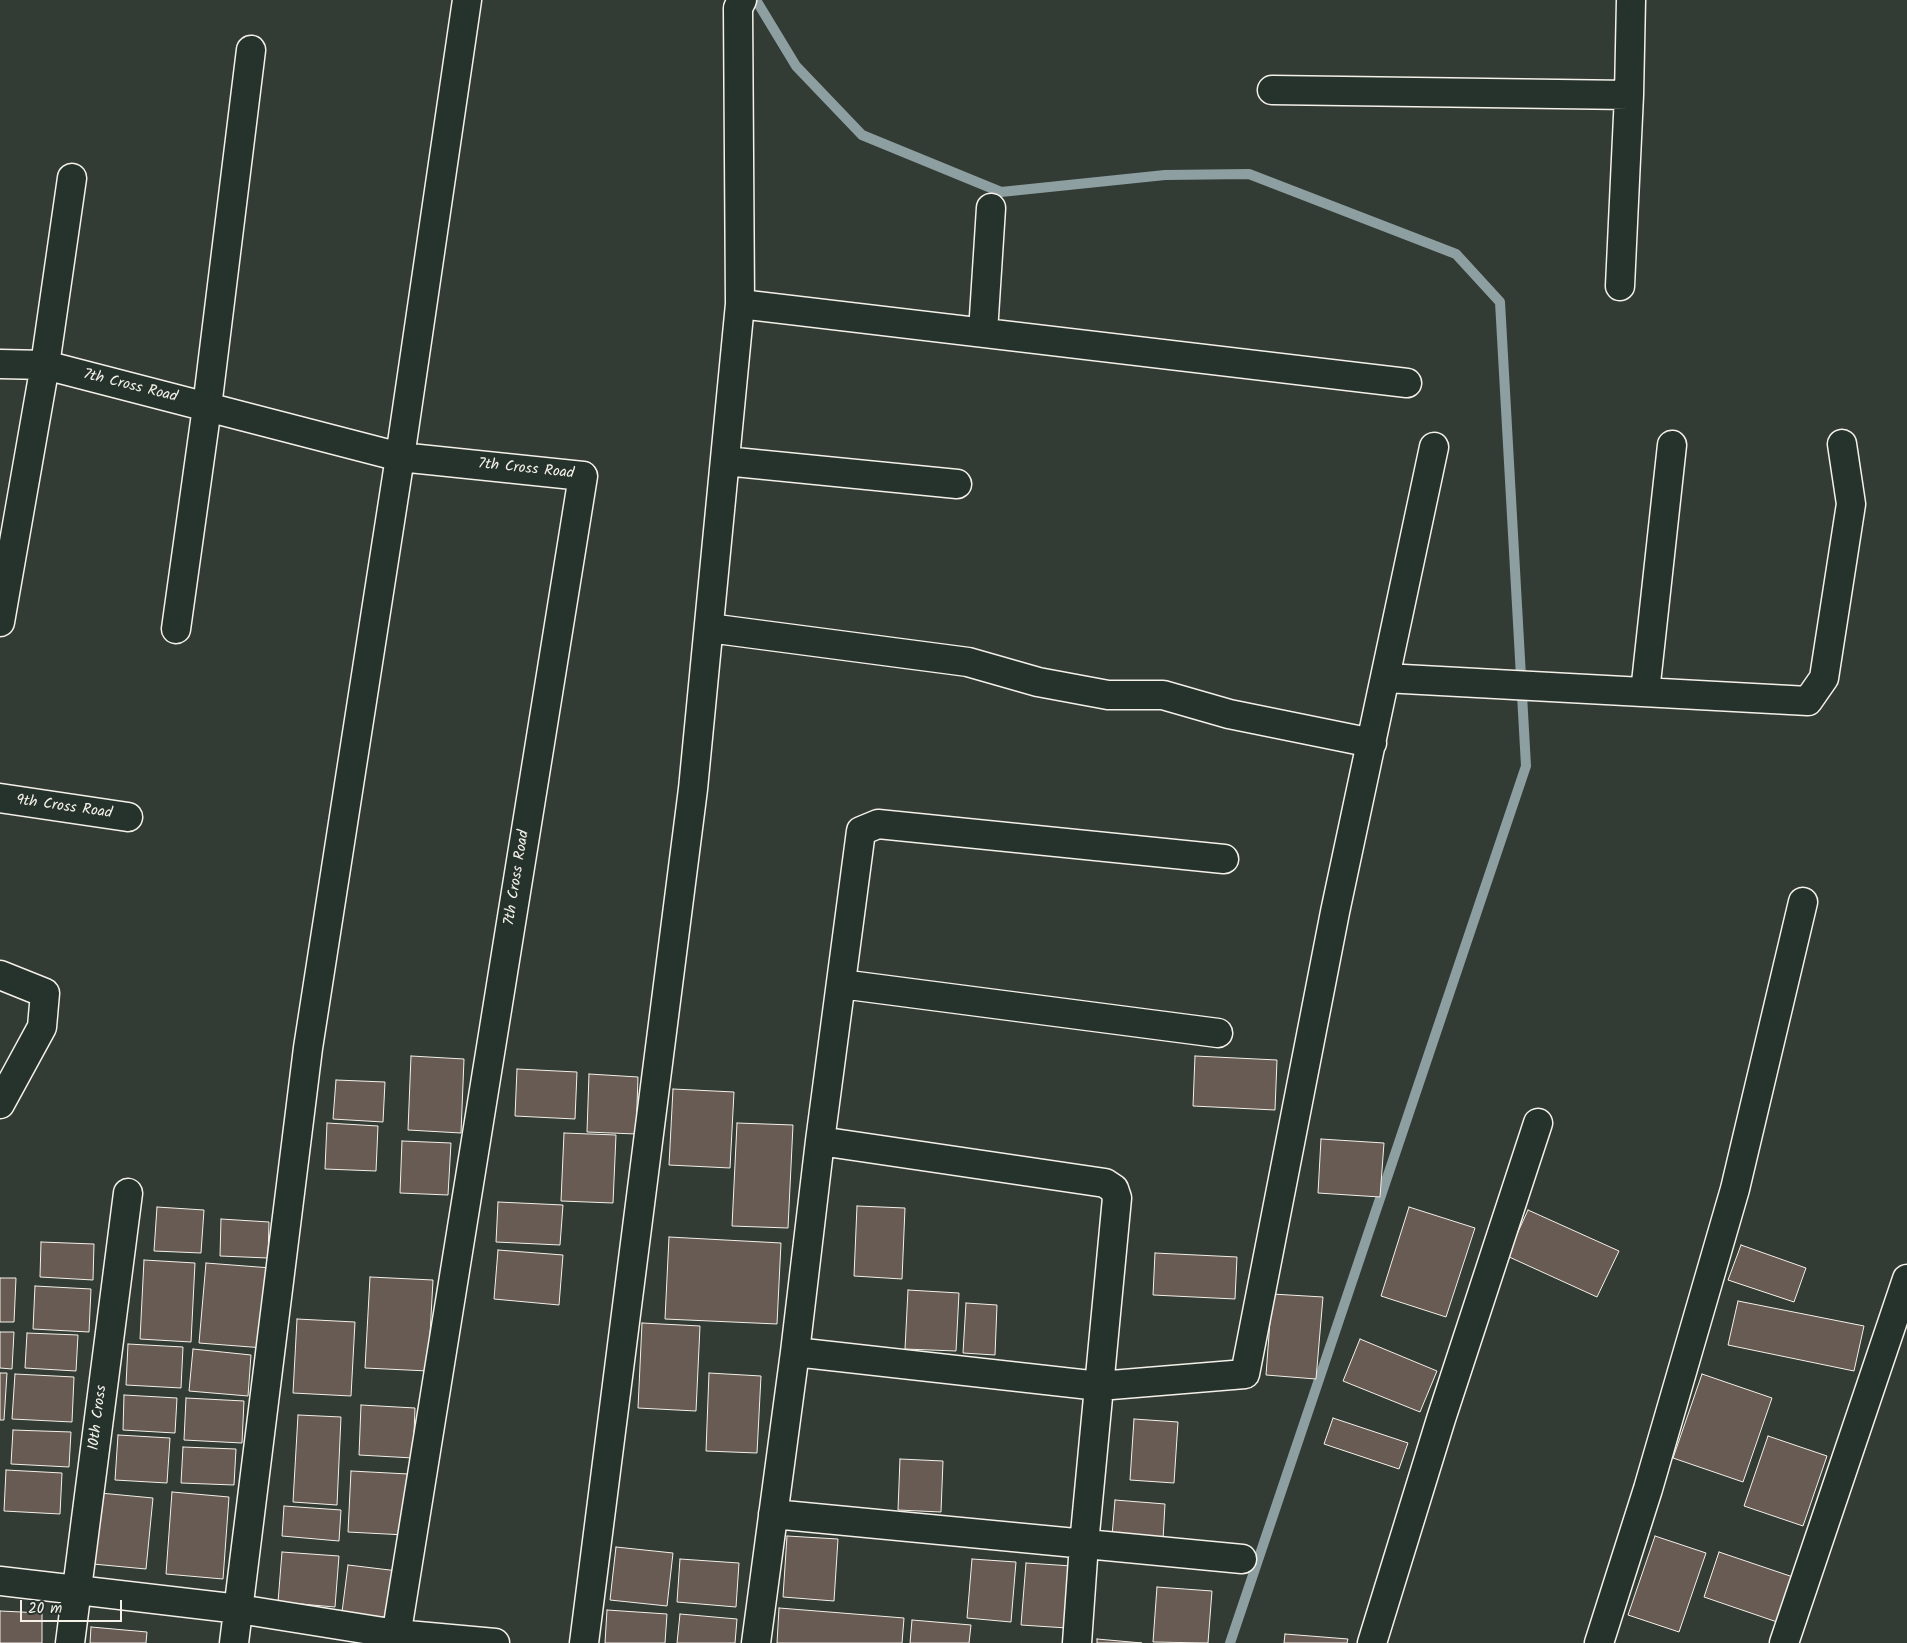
<!DOCTYPE html>
<html>
<head>
<meta charset="utf-8">
<style>
  body { margin:0 }
  #map { position:relative; width:1907px; height:1643px; overflow:hidden; background:#333b35; font-family:Kalam,sans-serif }
  canvas { display:block }
  .scale { position:absolute; left:20px; top:1600px; width:102px; height:22px; box-sizing:border-box; border:2px solid #f4f1e8; border-top:0; padding-left:6px; font-size:15px; line-height:18px; white-space:nowrap; color:#f4f1e8; -webkit-text-stroke:4px #26332d; paint-order:stroke }
</style>
</head>
<body>
<div id="map">
<canvas width="1907" height="1643"></canvas>
<div class="scale">20 m</div>
</div>
<script>
const c = document.querySelector('canvas').getContext('2d');
c.lineJoin = 'round';
const poly = rows => new Path2D(rows.map(r => 'M' + r).join(''));
function stroke(path, color, width, dash) { c.strokeStyle = color; c.lineWidth = width; c.lineCap = dash ? 'butt' : 'round'; c.setLineDash(dash || []); c.stroke(path); }
function fillPath(path, color) { c.fillStyle = color; c.fill(path, 'evenodd'); }
function label(font, color, halo, rows, align = 'center') {
  c.font = font + ' Kalam,sans-serif'; c.lineWidth = 4; c.setLineDash([]); c.textBaseline = 'middle'; c.strokeStyle = halo; c.fillStyle = color; for (const [text, x, y, turn = 0] of rows) {
    c.save(); c.translate(x, y); c.rotate((+turn || 0) * Math.PI / 180); c.textAlign = isNaN(turn) ? turn : align; if (halo) c.strokeText(text, 0, 0); c.fillText(text, 0, 0); c.restore();
  }
}
stroke(poly([
  [756,0,796,66,862,135,1001,192,1165,175,1249,174,1456,254,1500,302,1526,766,1230,1643]
]), '#8d9fa0', 10);
const building = poly([
  [411,1056,464,1059,461,1133,408,1130,411,1056],
  [1195,1056,1277,1060,1275,1110,1193,1106,1195,1056],
  [517,1069,577,1072,575,1119,515,1116,517,1069],
  [589,1074,638,1077,636,1134,587,1132,589,1074],
  [336,1080,385,1082,383,1122,333,1119,336,1080],
  [673,1089,734,1092,730,1168,669,1165,673,1089],
  [327,1123,378,1126,376,1171,325,1169,327,1123],
  [737,1123,793,1125,788,1228,732,1226,737,1123],
  [564,1133,616,1135,613,1203,561,1201,564,1133],
  [1321,1139,1384,1143,1380,1197,1318,1193,1321,1139],
  [402,1141,451,1143,448,1195,400,1193,402,1141],
  [498,1202,563,1205,560,1245,496,1242,498,1202],
  [857,1206,905,1208,902,1279,854,1276,857,1206],
  [157,1207,204,1210,201,1253,154,1251,157,1207],
  [1409,1207,1475,1228,1446,1317,1381,1296,1409,1207],
  [1528,1210,1619,1251,1597,1297,1507,1256,1528,1210],
  [221,1219,269,1222,268,1258,220,1256,221,1219],
  [669,1237,781,1243,777,1324,665,1319,669,1237],
  [41,1242,94,1244,93,1280,40,1277,41,1242],
  [1741,1245,1806,1268,1794,1302,1728,1280,1741,1245],
  [498,1250,563,1255,559,1305,494,1299,498,1250],
  [1155,1253,1237,1257,1235,1299,1153,1295,1155,1253],
  [144,1260,195,1263,191,1342,140,1339,144,1260],
  [206,1263,271,1268,264,1348,199,1343,206,1263],
  [370,1277,433,1280,428,1371,365,1368,370,1277],
  [0,1278,16,1278,14,1322,0,1322,0,1278],
  [35,1286,91,1289,89,1332,33,1329,35,1286],
  [908,1290,959,1293,956,1351,905,1349,908,1290],
  [1272,1294,1323,1297,1316,1379,1266,1375,1272,1294],
  [1738,1301,1864,1326,1854,1371,1728,1345,1738,1301],
  [966,1303,997,1305,995,1355,963,1353,966,1303],
  [297,1319,355,1322,351,1396,293,1393,297,1319],
  [642,1323,700,1326,696,1411,638,1408,642,1323],
  [0,1332,14,1332,12,1369,0,1368,0,1332],
  [27,1333,78,1335,76,1371,25,1368,27,1333],
  [1360,1339,1437,1371,1420,1412,1343,1381,1360,1339],
  [128,1344,183,1347,181,1388,126,1385,128,1344],
  [193,1349,251,1355,248,1396,189,1391,193,1349],
  [0,1373,7,1373,4,1420,0,1420,0,1373],
  [709,1373,761,1376,757,1453,706,1451,709,1373],
  [15,1374,74,1377,72,1422,12,1419,15,1374],
  [1702,1374,1772,1398,1743,1482,1673,1458,1702,1374],
  [124,1395,177,1398,175,1433,123,1430,124,1395],
  [186,1398,244,1401,242,1443,184,1440,186,1398],
  [361,1405,415,1408,413,1458,359,1455,361,1405],
  [298,1415,341,1417,337,1505,293,1502,298,1415],
  [1333,1418,1408,1443,1399,1469,1324,1444,1333,1418],
  [1134,1419,1178,1422,1174,1483,1130,1480,1134,1419],
  [13,1430,71,1432,69,1467,11,1464,13,1430],
  [118,1435,170,1438,167,1483,115,1480,118,1435],
  [1768,1436,1827,1456,1803,1526,1744,1506,1768,1436],
  [183,1447,236,1449,234,1485,181,1483,183,1447],
  [900,1459,943,1461,941,1512,898,1510,900,1459],
  [6,1470,62,1473,60,1514,4,1511,6,1470],
  [351,1471,408,1474,405,1535,348,1532,351,1471],
  [172,1492,229,1497,223,1579,166,1574,172,1492],
  [100,1493,153,1498,146,1569,93,1564,100,1493],
  [1115,1500,1165,1504,1163,1540,1112,1536,1115,1500],
  [284,1506,341,1510,339,1541,282,1536,284,1506],
  [787,1536,838,1539,834,1601,783,1597,787,1536],
  [1655,1536,1706,1553,1679,1632,1628,1615,1655,1536],
  [616,1547,673,1553,667,1606,610,1600,616,1547],
  [282,1552,339,1556,335,1607,278,1602,282,1552],
  [1719,1552,1796,1578,1780,1623,1704,1597,1719,1552],
  [680,1559,739,1563,736,1607,677,1602,680,1559],
  [972,1559,1016,1562,1011,1622,967,1618,972,1559],
  [1026,1563,1072,1566,1067,1628,1021,1625,1026,1563],
  [348,1565,398,1571,391,1618,342,1612,348,1565],
  [1157,1587,1212,1591,1208,1643,1153,1642,1157,1587],
  [779,1608,904,1618,902,1643,777,1643,779,1608],
  [607,1610,667,1614,665,1643,605,1643,607,1610],
  [0,1611,42,1613,42,1643,0,1643,0,1611],
  [680,1614,737,1619,735,1643,677,1643,680,1614],
  [912,1620,971,1625,969,1643,910,1643,912,1620],
  [91,1627,147,1632,146,1643,90,1643,91,1627],
  [1285,1634,1348,1639,1347,1643,1284,1643,1285,1634],
  [1097,1639,1142,1643,1097,1643,1097,1639]
]);
fillPath(building, '#675b54');
stroke(building, '#f4f1e8', 1);
const street = poly([
  [1272,90,1629,95],
  [1620,286,1629,95,1631,0],
  [740,304,1407,383],
  [983,332,991,208],
  [0,364,45,365,400,457,583,476,395,1643],
  [725,461,957,484],
  [0,622,45,365,72,178],
  [709,628,968,662,1038,682,1108,695,1163,695,1229,714,1372,743],
  [176,629,207,407,251,50],
  [1385,678,1808,701,1824,678,1851,504,1842,444],
  [1645,692,1672,445],
  [0,798,128,817],
  [0,975,45,993,42,1027,0,1104],
  [841,984,1218,1033],
  [820,1141,1105,1183,1114,1189,1117,1198,1084,1544,1077,1643],
  [795,1352,1099,1386,1245,1374,1335,912,1434,447],
  [773,1514,1242,1559],
  [0,1581,239,1609,396,1634,495,1643],
  [70,1643,128,1193],
  [234,1643,308,1048,400,457,467,0],
  [584,1643,693,789,740,304,738,8,742,0],
  [756,1643,795,1352,820,1141,861,831,878,824,1224,859],
  [1372,1643,1441,1419,1538,1123],
  [1599,1643,1648,1489,1735,1189,1803,902],
  [1784,1643,1907,1279]
]);
stroke(street, '#f4f1e8', 31);
stroke(street, '#26332d', 28);
label('15px', '#f4f1e8', '#26332d', [
  ["7th Cross Road",130,387,14],
  ["7th Cross Road",526,470,6],
  ["9th Cross Road",64,808,8],
  ["7th Cross Road",518,878,-81],
  ["10th Cross",99,1418,-83]
]);
</script>
</body>
</html>
